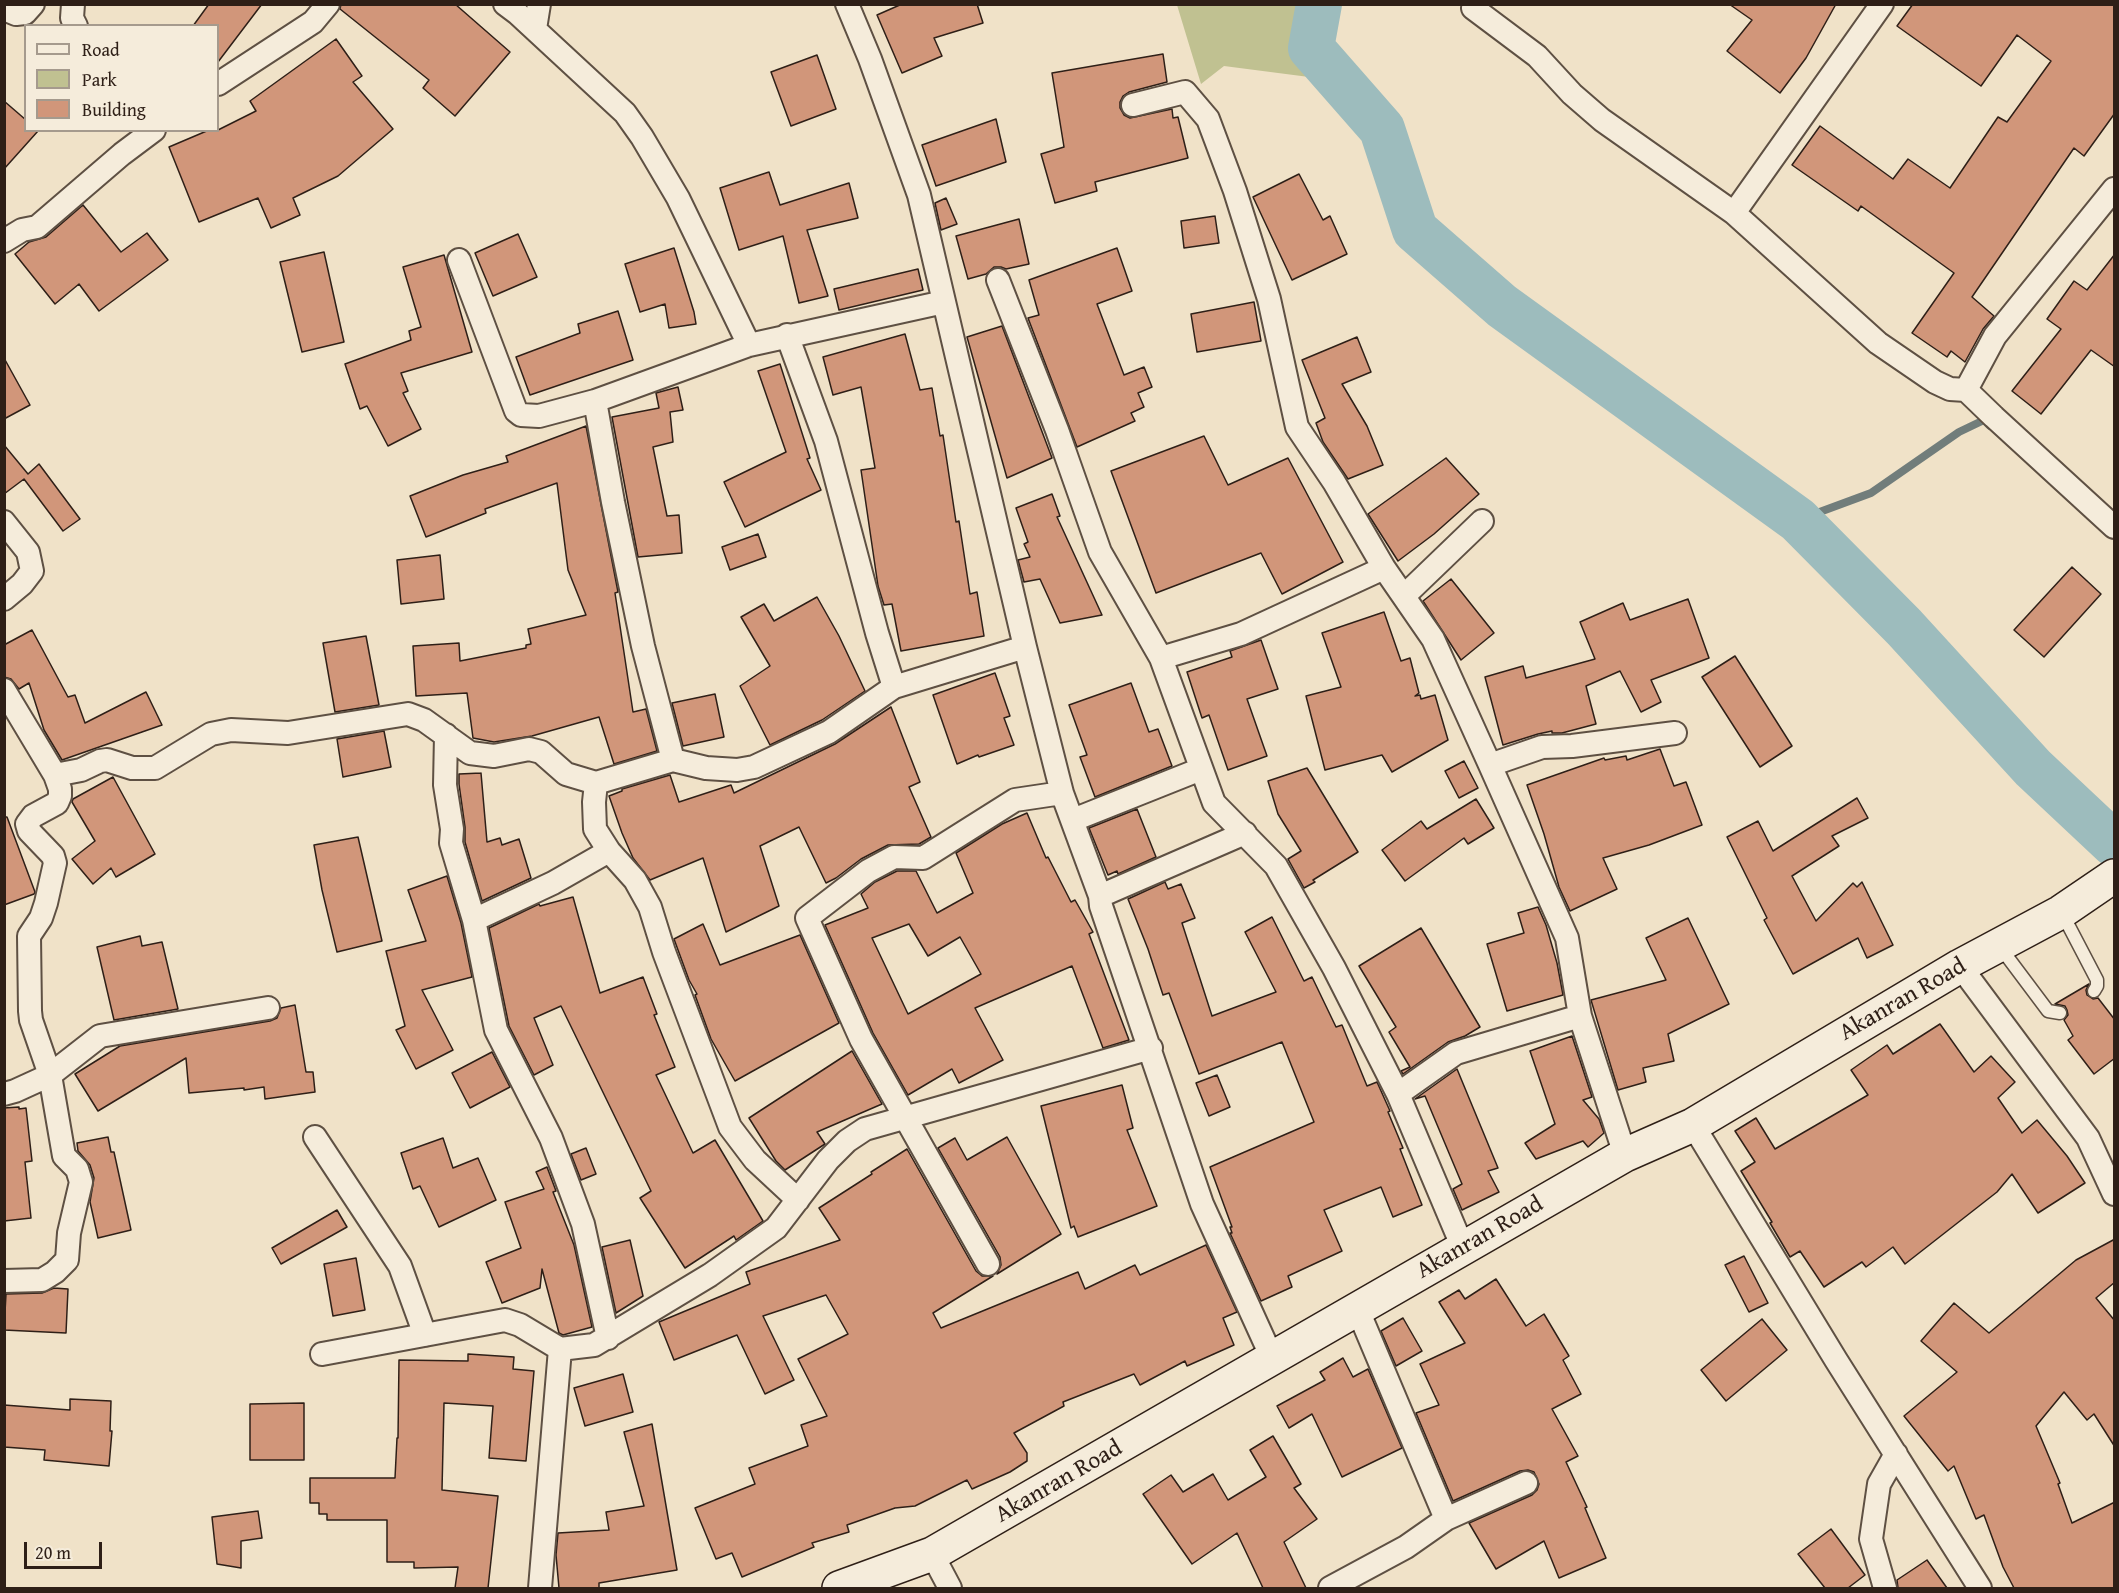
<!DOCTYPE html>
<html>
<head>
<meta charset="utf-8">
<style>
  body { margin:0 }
  #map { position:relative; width:2119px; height:1593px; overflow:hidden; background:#f0e2c8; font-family:"Gentium Book Plus",serif }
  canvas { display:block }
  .frame { position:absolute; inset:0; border:6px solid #2e1f17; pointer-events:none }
  .legend { position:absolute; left:24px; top:24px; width:195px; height:108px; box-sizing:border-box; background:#f5ecdb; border:2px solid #a59a8d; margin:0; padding:8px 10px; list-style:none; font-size:18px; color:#2e1f17 }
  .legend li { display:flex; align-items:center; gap:12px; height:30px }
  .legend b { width:30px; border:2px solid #a59a8d }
  .scale { position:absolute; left:24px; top:1542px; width:78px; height:27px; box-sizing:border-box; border:3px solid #2e1f17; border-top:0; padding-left:8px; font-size:18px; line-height:21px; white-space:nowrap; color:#2e1f17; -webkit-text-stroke:4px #f5ecdb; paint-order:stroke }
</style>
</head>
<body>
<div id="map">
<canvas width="2119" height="1593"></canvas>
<div class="frame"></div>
<ul class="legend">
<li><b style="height:8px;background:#f5ecdb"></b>Road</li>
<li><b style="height:16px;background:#c0c191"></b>Park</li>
<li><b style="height:16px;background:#d1967a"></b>Building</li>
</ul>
<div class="scale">20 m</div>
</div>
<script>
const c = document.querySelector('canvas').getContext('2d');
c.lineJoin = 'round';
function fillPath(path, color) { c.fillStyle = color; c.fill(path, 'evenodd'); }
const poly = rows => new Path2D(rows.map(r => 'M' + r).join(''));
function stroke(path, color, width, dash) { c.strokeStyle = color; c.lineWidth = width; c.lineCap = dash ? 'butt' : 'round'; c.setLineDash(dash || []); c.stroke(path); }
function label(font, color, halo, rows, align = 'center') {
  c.font = font + ' "Gentium Book Plus",serif'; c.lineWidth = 4.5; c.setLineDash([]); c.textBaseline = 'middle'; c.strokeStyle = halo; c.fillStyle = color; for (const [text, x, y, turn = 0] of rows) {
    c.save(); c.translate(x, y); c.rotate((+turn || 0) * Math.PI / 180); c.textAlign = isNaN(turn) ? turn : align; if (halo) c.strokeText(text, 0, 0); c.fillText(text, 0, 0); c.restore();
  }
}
fillPath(poly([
  [1177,5,1318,5,1309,77,1224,66,1201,84]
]), '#c0c191');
stroke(poly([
  [1798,520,1871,493,1959,432,1984,420,1990,426]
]), '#717d7b', 8);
stroke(poly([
  [1319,4,1311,48,1382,129,1415,230,1502,306,1798,520,1904,627,2033,768,2114,844]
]), '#9dbcbd', 46);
const building = poly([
  [209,4,262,4,218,62,218,26,193,26,209,4],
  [341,4,455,4,510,52,455,116,423,88,429,80,340,9,341,4],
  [902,4,977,4,983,23,934,38,942,56,902,73,877,15,902,4],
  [1729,4,1836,4,1806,58,1780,93,1727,51,1752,20,1729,4],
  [1913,4,2115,4,2115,113,2084,156,2074,148,1972,297,1994,316,1983,329,1965,362,1951,351,1947,357,1912,333,1954,273,1861,206,1858,211,1792,165,1820,126,1893,179,1908,159,1950,188,1998,117,2007,122,2051,61,2017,35,1981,86,1897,26,1913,4],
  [336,39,362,76,353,82,393,129,338,176,293,198,300,215,271,228,258,198,199,222,169,147,209,130,218,130,256,111,250,101,336,39],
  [1163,54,1167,82,1129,92,1123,96,1120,102,1120,108,1124,115,1130,118,1172,109,1173,118,1178,117,1188,158,1095,182,1097,191,1055,203,1041,154,1064,147,1052,73,1163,54],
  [817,55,836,109,791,126,771,72,817,55],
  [4,101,26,120,26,130,38,131,4,169,4,101],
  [996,119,1006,162,936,186,922,145,996,119],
  [769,172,780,205,849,183,858,218,807,230,828,296,799,303,783,236,739,250,720,188,769,172],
  [1299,174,1323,220,1330,216,1347,254,1292,280,1253,197,1299,174],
  [946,198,957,224,941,230,935,203,946,198],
  [83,205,121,252,147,233,168,260,99,311,79,284,55,304,15,254,29,242,46,237,83,205],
  [1215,216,1219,243,1184,248,1181,221,1215,216],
  [1019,219,1029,264,1006,269,1001,267,994,267,986,274,968,279,956,236,1019,219],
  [518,234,537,277,493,296,475,253,518,234],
  [674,248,694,312,696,324,669,328,665,304,640,312,625,264,674,248],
  [1117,248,1132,291,1097,304,1124,375,1144,367,1152,387,1138,393,1144,407,1131,413,1135,421,1077,447,1028,318,1039,315,1029,280,1117,248],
  [324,252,344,342,302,352,280,262,324,252],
  [2115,254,2115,367,2091,350,2041,414,2012,391,2061,329,2047,319,2074,281,2087,290,2115,254],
  [444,255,472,352,401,373,408,391,403,393,421,429,388,446,367,406,360,409,345,364,411,340,409,331,421,327,403,267,444,255],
  [918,269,923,290,839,310,834,289,918,269],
  [1254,302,1261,341,1197,352,1191,314,1254,302],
  [618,311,633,360,530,395,516,357,580,333,578,324,618,311],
  [1002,326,1052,458,1007,478,967,337,1002,326],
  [905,334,920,390,932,388,940,436,943,435,956,522,959,521,970,594,977,592,984,636,901,651,892,604,884,605,878,586,861,470,875,468,861,387,833,395,823,357,905,334],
  [1357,337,1371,372,1342,384,1367,426,1383,465,1348,479,1323,442,1316,423,1325,418,1302,360,1357,337],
  [4,358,30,405,4,419,4,358],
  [780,364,810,458,807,459,821,490,745,527,724,482,786,452,758,371,780,364],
  [678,387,683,410,670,412,673,442,653,447,667,516,679,515,682,553,638,557,612,417,659,408,656,393,678,387],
  [586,426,618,592,615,593,633,712,646,709,657,751,614,764,599,717,532,736,494,742,473,738,467,693,416,696,413,646,459,643,460,661,526,648,526,645,531,644,528,629,586,615,568,570,557,483,485,509,486,513,426,537,410,496,463,475,508,462,506,456,586,426],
  [1204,436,1228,485,1288,458,1343,562,1282,594,1261,553,1156,593,1111,471,1204,436],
  [4,445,28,474,39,464,80,519,63,531,24,479,4,494,4,445],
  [1446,458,1479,494,1434,534,1398,561,1368,514,1446,458],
  [1052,494,1060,516,1057,517,1102,615,1060,623,1040,579,1024,582,1018,560,1030,557,1024,544,1028,542,1016,508,1052,494],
  [758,534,766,557,730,570,722,547,758,534],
  [440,555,444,599,401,604,397,560,440,555],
  [2072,567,2101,594,2044,657,2014,630,2072,567],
  [1451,579,1494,633,1461,660,1423,601,1451,579],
  [817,597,839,636,865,691,822,720,770,745,740,686,770,666,741,617,764,604,774,621,817,597],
  [1688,599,1709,658,1651,680,1661,702,1641,712,1620,671,1586,686,1596,724,1562,733,1552,733,1552,731,1538,734,1503,745,1485,677,1523,666,1526,678,1595,659,1580,622,1623,603,1630,620,1688,599],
  [1384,612,1401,661,1410,658,1419,693,1415,696,1420,695,1421,699,1435,695,1448,740,1392,772,1382,755,1325,770,1306,696,1341,687,1322,633,1384,612],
  [32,630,68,697,75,695,85,723,146,692,162,725,62,760,44,730,29,683,19,689,11,679,4,677,4,645,32,630],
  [366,636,379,705,335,712,323,643,366,636],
  [1261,640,1278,689,1247,699,1267,756,1228,770,1209,715,1202,718,1187,672,1232,657,1230,651,1261,640],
  [1735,656,1792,746,1760,767,1702,677,1735,656],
  [995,673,1010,716,1004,718,1014,745,979,757,978,755,957,764,933,695,995,673],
  [1131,683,1149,732,1158,729,1172,766,1095,797,1080,757,1087,755,1069,705,1131,683],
  [715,694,724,737,683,746,672,703,715,694],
  [891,707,920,782,909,787,931,837,919,844,888,845,861,859,836,878,826,883,799,827,760,846,779,906,726,932,703,858,650,880,633,858,622,833,609,796,622,791,622,789,670,775,679,802,731,785,734,793,835,744,891,707],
  [384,731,391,767,343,777,337,739,384,731],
  [1660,749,1674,786,1686,782,1702,825,1649,845,1603,858,1617,889,1570,911,1559,887,1544,834,1527,785,1604,758,1605,760,1626,756,1627,760,1660,749],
  [1464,761,1478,788,1459,798,1445,771,1464,761],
  [1307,768,1358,852,1313,880,1315,882,1304,888,1288,859,1301,851,1278,814,1268,781,1307,768],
  [481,773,487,842,500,838,502,845,519,839,531,878,482,901,465,842,465,827,459,784,459,774,481,773],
  [113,777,155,854,116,877,111,868,93,884,72,859,95,841,72,802,73,799,113,777],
  [1857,798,1868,818,1832,836,1839,846,1792,876,1816,921,1853,883,1857,887,1862,882,1893,945,1867,958,1858,938,1793,974,1764,920,1767,918,1727,837,1758,821,1773,851,1857,798],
  [1476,799,1494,828,1468,844,1464,838,1405,881,1382,850,1421,821,1427,829,1476,799],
  [1137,809,1156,857,1118,874,1117,871,1108,875,1089,828,1137,809],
  [1027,813,1046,858,1048,857,1071,902,1075,900,1093,932,1089,934,1129,1040,1103,1048,1072,966,975,1008,1003,1060,959,1083,952,1069,908,1095,873,1033,825,925,868,908,861,894,875,882,897,871,916,871,937,913,973,893,956,853,1002,824,1027,813],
  [909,924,928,956,960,937,981,974,908,1014,872,938,909,924],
  [4,817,7,817,35,892,34,894,4,905,4,817],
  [358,837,382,941,337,952,322,890,314,845,358,837],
  [447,876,461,923,472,977,422,990,453,1050,416,1069,396,1030,405,1026,386,951,426,941,408,890,447,876],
  [1165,882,1168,889,1181,884,1195,918,1182,923,1212,1016,1276,992,1245,932,1272,917,1304,981,1312,977,1336,1027,1342,1025,1367,1086,1377,1082,1390,1111,1388,1112,1403,1148,1400,1149,1422,1205,1393,1217,1381,1187,1324,1210,1342,1251,1288,1276,1292,1287,1261,1301,1230,1233,1232,1233,1230,1227,1232,1227,1210,1167,1314,1122,1282,1042,1199,1074,1169,993,1163,995,1148,949,1128,899,1165,882],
  [573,897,600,993,643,977,657,1014,654,1015,675,1067,656,1075,693,1153,715,1140,763,1221,736,1240,734,1236,685,1268,640,1198,651,1191,561,1006,534,1018,553,1065,534,1075,509,1026,489,928,539,904,540,906,573,897],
  [1538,907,1546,925,1557,963,1563,995,1507,1011,1487,944,1524,933,1518,913,1538,907],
  [1688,918,1729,1004,1668,1034,1674,1061,1643,1068,1646,1082,1618,1090,1591,1000,1666,980,1646,938,1688,918],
  [703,924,720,965,800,935,839,1023,735,1081,711,1039,695,995,697,994,689,980,674,939,703,924],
  [1421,928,1480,1027,1465,1036,1448,1042,1403,1074,1401,1071,1410,1067,1389,1032,1396,1027,1359,966,1421,928],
  [140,936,142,946,162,942,178,1009,114,1020,97,947,140,936],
  [2089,984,2086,990,2087,995,2093,999,2098,998,2115,1020,2115,1058,2094,1074,2068,1040,2073,1036,2064,1020,2068,1015,2067,1010,2065,1006,2055,1004,2089,984],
  [295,1005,306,1072,313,1072,315,1092,265,1099,264,1087,244,1090,244,1088,189,1093,186,1058,98,1111,75,1074,120,1046,270,1021,277,1018,281,1008,295,1005],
  [1940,1024,1974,1072,1991,1056,2015,1082,1998,1098,2022,1133,2037,1120,2067,1156,2085,1183,2038,1213,2012,1174,1997,1192,1905,1264,1893,1247,1866,1267,1862,1262,1824,1287,1800,1251,1790,1257,1770,1223,1772,1222,1741,1171,1755,1162,1735,1131,1756,1118,1775,1149,1868,1095,1851,1070,1887,1045,1893,1054,1940,1024],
  [1572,1036,1592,1097,1583,1100,1599,1119,1604,1133,1588,1147,1583,1141,1536,1159,1525,1143,1555,1124,1530,1051,1572,1036],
  [852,1051,882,1104,817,1132,825,1144,785,1170,776,1161,749,1118,852,1051],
  [492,1052,510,1087,470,1108,452,1073,492,1052],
  [1457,1069,1498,1168,1488,1171,1499,1192,1462,1210,1453,1189,1462,1184,1425,1096,1415,1099,1457,1069],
  [1217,1075,1230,1107,1209,1116,1196,1083,1217,1075],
  [1122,1085,1133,1128,1127,1130,1157,1206,1078,1237,1074,1226,1071,1228,1041,1106,1122,1085],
  [19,1107,19,1109,26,1108,32,1161,25,1162,31,1218,4,1221,4,1108,19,1107],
  [108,1137,111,1152,114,1152,131,1230,98,1238,90,1202,94,1178,90,1165,78,1151,77,1143,108,1137],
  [1007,1137,1061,1234,997,1274,1001,1265,1000,1257,938,1148,955,1138,967,1160,1007,1137],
  [443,1138,453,1168,478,1158,496,1200,439,1227,420,1186,413,1189,401,1153,443,1138],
  [586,1148,596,1174,581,1180,571,1154,586,1148],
  [907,1149,976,1271,982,1276,993,1276,933,1313,941,1328,1078,1272,1085,1289,1135,1265,1140,1275,1206,1245,1237,1312,1223,1318,1234,1345,1187,1366,1185,1361,1140,1385,1134,1374,1063,1402,1064,1406,1014,1433,1027,1453,1027,1461,1010,1472,972,1489,967,1480,915,1506,895,1508,847,1525,849,1532,812,1543,814,1547,742,1577,732,1553,716,1559,695,1508,755,1484,749,1468,808,1446,801,1425,827,1416,798,1359,848,1334,826,1295,763,1316,794,1380,765,1394,737,1335,674,1360,659,1322,750,1284,746,1272,840,1240,819,1208,872,1174,871,1172,907,1149],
  [547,1167,556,1191,553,1192,574,1245,592,1327,563,1335,559,1333,542,1269,540,1288,502,1303,486,1262,521,1248,505,1202,544,1189,536,1172,547,1167],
  [337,1210,347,1227,281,1264,272,1248,337,1210],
  [2115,1239,2115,1282,2096,1298,2115,1321,2115,1447,2094,1414,2087,1420,2064,1392,2036,1426,2060,1483,2058,1484,2072,1523,2115,1502,2115,1588,2014,1588,2003,1567,1984,1515,1976,1519,1954,1466,1948,1471,1904,1416,1957,1372,1921,1341,1954,1303,1989,1333,2076,1260,2115,1239],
  [630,1240,643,1296,616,1313,602,1247,630,1240],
  [1744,1256,1768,1303,1749,1312,1725,1265,1744,1256],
  [356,1258,365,1310,333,1316,324,1264,356,1258],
  [1496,1279,1526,1326,1544,1314,1569,1356,1563,1360,1581,1394,1552,1409,1578,1456,1566,1462,1587,1507,1585,1508,1606,1558,1559,1578,1544,1541,1496,1569,1469,1523,1532,1495,1537,1490,1539,1484,1534,1472,1528,1470,1520,1471,1453,1501,1416,1413,1439,1405,1420,1364,1465,1343,1439,1302,1459,1290,1465,1299,1496,1279],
  [54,1288,68,1289,66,1333,4,1330,6,1294,42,1293,54,1288],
  [1403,1318,1422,1351,1396,1366,1381,1331,1403,1318],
  [1762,1319,1787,1350,1726,1401,1701,1370,1762,1319],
  [468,1354,514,1357,513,1369,534,1371,526,1461,489,1458,493,1406,444,1403,442,1490,498,1496,488,1588,455,1588,458,1567,414,1568,414,1562,387,1562,387,1520,327,1520,327,1514,319,1514,319,1503,310,1503,310,1478,395,1478,397,1438,398,1438,399,1360,468,1361,468,1354],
  [1343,1358,1353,1377,1368,1369,1402,1448,1342,1477,1312,1414,1289,1428,1277,1406,1325,1380,1320,1372,1343,1358],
  [623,1374,633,1412,585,1426,574,1388,623,1374],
  [70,1399,111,1401,110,1431,112,1431,109,1466,44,1460,45,1450,4,1447,4,1405,70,1410,70,1399],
  [304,1403,304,1460,250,1460,250,1404,304,1403],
  [652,1424,677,1570,599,1583,599,1588,559,1588,556,1555,558,1533,609,1530,606,1512,644,1506,624,1432,652,1424],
  [1273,1436,1301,1484,1294,1488,1317,1519,1284,1542,1306,1588,1263,1588,1237,1533,1192,1564,1143,1494,1171,1475,1183,1492,1213,1474,1228,1500,1266,1477,1250,1450,1273,1436],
  [258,1511,262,1538,241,1541,241,1568,217,1564,212,1517,258,1511],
  [1831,1529,1865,1575,1848,1588,1825,1588,1798,1554,1831,1529],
  [1927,1560,1947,1588,1898,1588,1897,1580,1927,1560]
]);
fillPath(building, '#d1967a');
stroke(building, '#2e1f17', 1.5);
const lane = poly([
  [2062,913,2097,980,2097,986,2094,991],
  [2000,947,2048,1011,2060,1013]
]);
const street = poly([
  [73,4,72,18,76,26],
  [505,4,517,13,625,113,642,137,678,198,749,345],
  [847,4,870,59,919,195,1025,647,1062,793,1100,896,1101,906,1202,1204,1273,1360],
  [1473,8,1537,56,1572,94,1602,120,1734,213,1878,343,1935,382,1950,389,1966,390,1994,417,2114,527],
  [4,9,16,14,25,13,33,4],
  [535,29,539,4],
  [218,84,313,22,328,4],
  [1133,105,1185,92,1208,119,1235,191,1269,299,1297,427,1334,482,1384,568,1433,639,1490,765,1567,938,1580,1016,1625,1155],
  [1734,213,1882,4],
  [4,241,22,230,37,227,122,154,154,130],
  [459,260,516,411,521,415,539,416,595,401,749,345,944,302],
  [998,280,1057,430,1100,552,1161,658,1214,803,1276,866,1334,968,1398,1094,1463,1248],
  [787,335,826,441,877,633,894,687],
  [1966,390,1995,336,2114,189],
  [595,401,613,502,643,646,673,760],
  [4,522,28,552,32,571,22,584,4,599],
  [1404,596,1482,521],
  [1161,658,1241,634,1384,568],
  [4,690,55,775,60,789,60,796,57,803,33,816,27,824,29,831,53,856,55,863,46,903,41,918,29,936,30,1011,31,1020,50,1075,64,1156,77,1169,81,1182,69,1233,67,1260,55,1272,42,1280,4,1281],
  [446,735,445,785,452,829,451,843,474,920,496,1030,551,1138,583,1224,608,1338],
  [1490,765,1542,747,1572,746,1675,733],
  [55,775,81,770,100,761,107,760,132,768,155,768,211,734,231,730,288,733,408,714,424,720,470,753,494,756,529,749,541,752,566,774,596,783,673,760,706,768,737,770,754,767,829,732,894,687,1025,647],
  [596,783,594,802,595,829,609,851,635,880,650,907,664,952,730,1127,755,1160,798,1200],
  [1073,820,1201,769],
  [1100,896,1245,833],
  [474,920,553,883,609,851],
  [1960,966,2088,1138,2114,1194],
  [4,1094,15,1091,50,1075,100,1036,268,1008],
  [1398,1094,1456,1053,1580,1016],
  [1693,1125,1836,1360,1980,1588],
  [315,1137,400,1266,425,1335],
  [988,1264,861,1039,807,918,868,871,894,857,923,858,1015,800,1062,793],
  [1357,1308,1446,1519],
  [322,1354,505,1320,520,1325,560,1349,594,1345,710,1275,776,1228,828,1160,847,1141,865,1129,1151,1048],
  [932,1554,950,1588],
  [540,1588,560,1349],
  [1330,1588,1406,1547,1446,1519,1526,1483],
  [1885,1588,1871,1539,1879,1484,1896,1454]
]);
const secondary = poly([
  [839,1588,932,1554,1625,1155,1693,1125,1960,966,2061,912,2114,876]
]);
stroke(lane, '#5e5043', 15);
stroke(street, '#5e5043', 26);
stroke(secondary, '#2e1f17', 36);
stroke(lane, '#f5ecdb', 12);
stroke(street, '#f5ecdb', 22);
stroke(secondary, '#f5ecdb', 33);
label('24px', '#2e1f17', '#f5ecdb', [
  ["Akanran Road",1903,1000,-30],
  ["Akanran Road",1480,1238,-30],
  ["Akanran Road",1059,1482,-30]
]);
</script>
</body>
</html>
